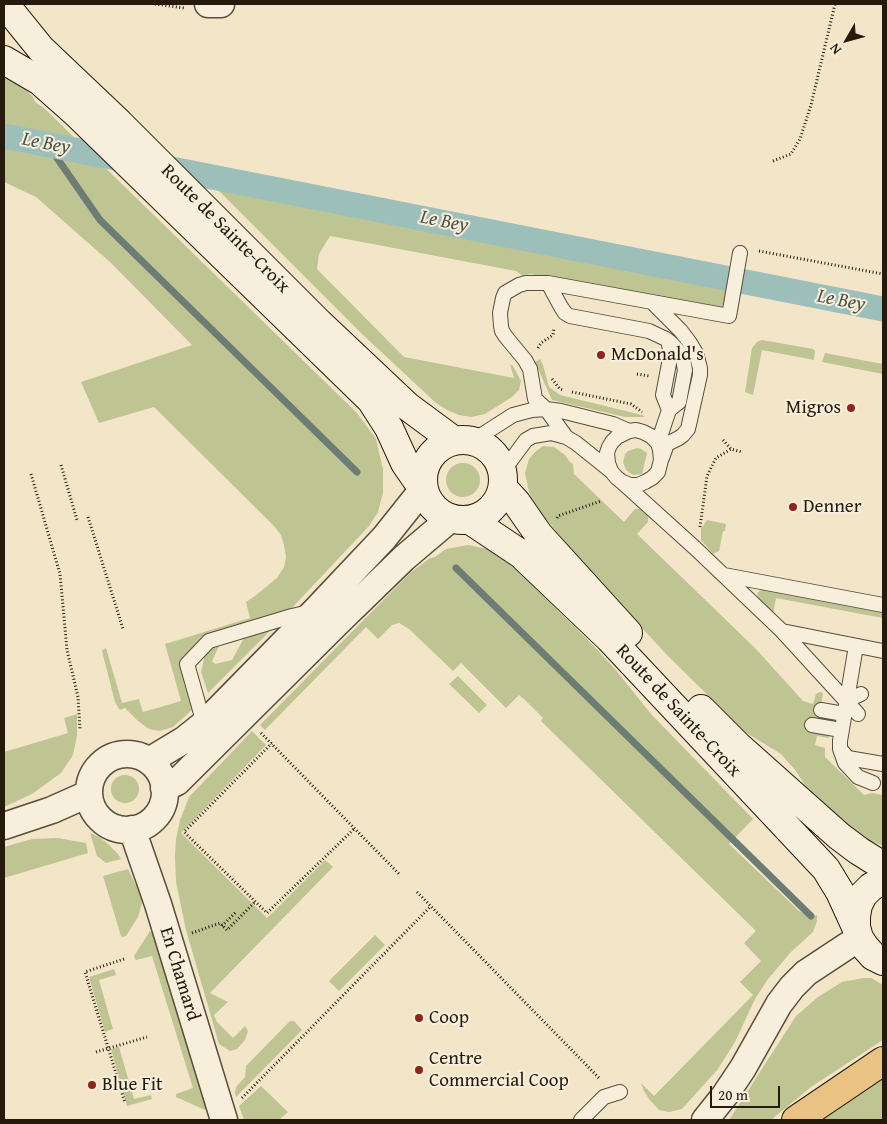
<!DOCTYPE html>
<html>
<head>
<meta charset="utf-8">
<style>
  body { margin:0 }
  #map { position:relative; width:887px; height:1124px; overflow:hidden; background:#f3e6c8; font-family:"Gentium Book Plus",serif }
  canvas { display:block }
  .frame { position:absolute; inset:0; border:5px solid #261a0c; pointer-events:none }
  .north { position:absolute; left:822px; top:15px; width:50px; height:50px; -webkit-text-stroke:4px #f7efdb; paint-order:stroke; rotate:232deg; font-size:14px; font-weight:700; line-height:20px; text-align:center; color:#261a0c }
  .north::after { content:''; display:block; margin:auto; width:18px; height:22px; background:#261a0c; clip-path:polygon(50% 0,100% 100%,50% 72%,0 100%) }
  .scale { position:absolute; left:710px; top:1086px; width:70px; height:22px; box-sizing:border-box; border:2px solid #261a0c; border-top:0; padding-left:6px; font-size:15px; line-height:18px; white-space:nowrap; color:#261a0c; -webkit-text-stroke:4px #f7efdb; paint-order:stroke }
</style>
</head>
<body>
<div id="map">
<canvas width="887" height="1124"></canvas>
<div class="frame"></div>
<div class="north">N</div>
<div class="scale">20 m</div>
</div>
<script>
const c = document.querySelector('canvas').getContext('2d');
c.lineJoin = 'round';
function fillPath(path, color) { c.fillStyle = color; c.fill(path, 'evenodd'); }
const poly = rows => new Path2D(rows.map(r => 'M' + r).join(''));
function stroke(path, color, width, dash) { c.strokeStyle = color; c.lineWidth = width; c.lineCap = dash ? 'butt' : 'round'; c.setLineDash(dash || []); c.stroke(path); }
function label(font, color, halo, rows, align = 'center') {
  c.font = font + ' "Gentium Book Plus",serif'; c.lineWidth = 4; c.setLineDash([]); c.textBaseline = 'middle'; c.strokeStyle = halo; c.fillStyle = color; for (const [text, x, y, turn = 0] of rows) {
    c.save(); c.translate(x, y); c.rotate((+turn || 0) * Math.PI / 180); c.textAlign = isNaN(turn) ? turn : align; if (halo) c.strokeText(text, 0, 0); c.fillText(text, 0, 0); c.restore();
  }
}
fillPath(poly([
  [4,74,27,91,33,97,35,102,44,108,357,413,376,439,383,469,383,493,378,512,369,526,291,609,206,635,179,663,193,709,173,727,160,731,149,729,138,721,125,708,120,710,119,709,115,702,102,651,104,649,106,648,122,703,139,699,143,712,181,701,165,644,250,618,246,602,255,596,277,578,284,567,286,557,284,545,281,535,274,526,154,407,99,423,81,382,192,345,111,263,36,197,4,182],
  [208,180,728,283,724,305,720,308,530,274,523,276,516,271,330,236,319,254,317,269,404,357,514,378,510,364,513,366,521,381,519,390,512,397,485,414,471,417,459,415,447,410,436,403,362,334],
  [762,340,813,349,815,351,814,360,762,350,753,395,745,392,752,348,757,342],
  [825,353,883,364,883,374,822,362],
  [540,359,543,365,549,387,560,395,642,415,645,417,625,417,552,400,535,362],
  [543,446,554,447,565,455,570,462,573,464,574,474,624,522,635,509,640,509,648,515,648,522,637,534,756,649,803,701,813,704,816,694,820,692,823,693,819,719,810,731,830,736,828,738,817,736,815,745,825,748,825,757,864,795,872,793,883,795,883,846,871,841,844,824,811,795,796,771,781,754,745,732,667,655,604,587,556,531,544,516,530,496,525,473,529,459,535,452],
  [637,448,641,449,647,453,642,474,633,475,626,470,623,462,625,454,628,451],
  '446 480a17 17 0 1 1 34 0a17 17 0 1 1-34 0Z',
  [707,520,726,524,725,531,723,531,719,551,713,554,701,540,701,529],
  [468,545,488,549,516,569,586,638,615,669,651,714,753,819,729,844,799,911,813,917,817,915,817,921,813,932,791,952,768,979,755,999,735,1042,718,1069,682,1109,669,1112,659,1110,649,1099,644,1091,641,1083,654,1096,753,995,740,982,761,961,744,943,756,931,541,721,543,718,525,700,519,695,506,708,461,663,453,671,409,629,399,623,392,625,378,639,366,627,265,730,260,725,410,573,430,558,435,557,446,549],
  [761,590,772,590,883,612,883,618,776,598,773,615,759,600,757,593],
  [273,628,208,693,201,672,205,654,209,650,219,646,212,661,215,664,232,660,244,638],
  [458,676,487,705,479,713,449,684],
  [77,714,77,736,73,755,61,773,32,794,4,807,4,752,68,733,64,718],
  [252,731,266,745,181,833,267,918,325,860,333,867,210,993,228,1002,214,1015,217,1022,233,1038,245,1026,248,1031,245,1040,237,1049,230,1051,219,1044,186,930,176,882,175,856,176,839,180,820,189,797],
  '111 789a14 14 0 1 1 28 0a14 14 0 1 1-28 0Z',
  [90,833,99,837,108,844,118,854,121,859,106,863,97,856],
  [58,838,86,843,88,853,4,878,4,847,32,839],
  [128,869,140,894,142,903,138,917,126,936,123,937,121,936,103,876],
  [150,931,153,933,206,1108,205,1110,176,1097,176,1094,193,1088,152,956,136,960,135,959,134,956],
  [375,935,385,945,339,991,329,981],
  [114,969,116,975,99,980,113,1029,105,1032,89,977],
  [863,978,871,978,883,985,883,1040,811,1087,771,1120,729,1120,796,1016,818,997,842,982],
  [290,1021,294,1021,302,1030,236,1097,235,1093,236,1087,245,1077,246,1066],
  [119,1047,134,1099,151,1095,152,1099,127,1106,111,1049],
  [883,1075,883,1120,812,1120],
  [261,1086,288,1112,279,1120,244,1120,239,1106]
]), '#bfc493');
stroke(poly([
  [48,145,100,220,357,472],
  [456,568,811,916]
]), '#6d7d74', 7);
stroke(poly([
  [4,136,883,309]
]), '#9cbfba', 25);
const service = poly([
  [548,283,561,307,565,313,570,316,649,331,666,339,671,343,679,352,683,359,685,370,679,402,669,410,658,443],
  [653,303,681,331,690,343,696,353,700,368,700,375,688,429,683,435,679,438,667,444,662,458],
  [668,341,671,353,663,395,669,410],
  [566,437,546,409,535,399,530,369,525,360,506,337,502,331,501,326,500,313,503,298,505,293,519,285,526,283,548,283,729,316,740,253],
  [474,440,513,415,532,410,546,409,561,411,613,424,629,431,636,430,643,432,651,436,658,443,660,450,661,460,658,472,652,478,645,482,638,485,630,485,623,482],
  [503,471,526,440,533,436,551,433,566,437,576,443,611,471,616,477,622,482,695,548,782,631,883,651],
  [611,471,608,463,607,453,609,447,612,442,617,437,629,431],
  [724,575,883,605],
  [782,631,858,714],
  [856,646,840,741,840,749,845,763,858,777,873,783],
  [846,701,861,694],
  [821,710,844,714],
  [204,724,187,664,209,641,292,616,309,612],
  [812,725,841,730],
  [841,750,848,758,883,764],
  [581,1120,604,1097,620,1092]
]);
const minor = poly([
  [208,4,221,4],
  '89 792a38 38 0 1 1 76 0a38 38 0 1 1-76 0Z',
  [150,762,154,758,184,740,204,724,315,611,384,538,423,489],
  [164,788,177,782,337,623,404,558,450,519],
  [4,826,52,810,88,794],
  [132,829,158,904,224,1120],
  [705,1120,725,1095,743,1068,779,1004,792,987,806,973,859,938]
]);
const secondary = poly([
  [7,7,41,49,119,123,319,323,407,406,453,440],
  [4,60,40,81,75,112,371,400,389,428,405,463,423,489],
  '423 480a40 40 0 1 1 80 0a40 40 0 1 1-80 0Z',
  [503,488,516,502,539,535,628,633],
  [470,520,521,554,609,638,826,869,840,892,856,927],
  [701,709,738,746,839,836,859,851,883,866],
  [883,880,871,887,863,895,858,905,856,916,856,927,859,938,865,947,873,956,883,961]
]);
const motorway = poly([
  [796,1120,883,1061]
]);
stroke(service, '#594d3b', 16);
stroke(minor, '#594d3b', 29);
stroke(secondary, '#261a0c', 30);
stroke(motorway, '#261a0c', 30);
stroke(poly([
  [155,4,184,8],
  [773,161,791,154,800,139,811,105,835,4],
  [759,251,883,274],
  [538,348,541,343,553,335,554,328],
  [637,374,649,376],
  [552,379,560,389,563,390],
  [572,392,631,404,642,412],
  [723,440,731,449,742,452],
  [61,465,77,520],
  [31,474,60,574,67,650,78,697,80,730],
  [88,517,123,629],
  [557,518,558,516,601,501],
  [700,527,707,476,716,458,731,449],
  [261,733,400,875],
  [272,743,184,832,267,913,355,828],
  [417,892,599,1078],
  [222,926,236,912],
  [192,933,220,923,227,930,255,902],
  [124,959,85,972,125,1103],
  [96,1052,147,1037],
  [242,1098,431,906]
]), '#261a0c', 3, [1, 2.5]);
stroke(service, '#f7efdb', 14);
stroke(minor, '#f7efdb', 26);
stroke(secondary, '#f7efdb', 28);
stroke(motorway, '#eac384', 28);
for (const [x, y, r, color] of [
  [601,355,5,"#8f2418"],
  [851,408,5,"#8f2418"],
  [793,507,5,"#8f2418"],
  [419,1018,5,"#8f2418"],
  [419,1070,5,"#8f2418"],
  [92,1085,5,"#8f2418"]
]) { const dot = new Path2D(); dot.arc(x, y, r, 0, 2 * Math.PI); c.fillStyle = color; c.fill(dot); stroke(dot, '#f7efdb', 2); }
label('19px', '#261a0c', '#f7efdb', [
  ["Route de Sainte-Croix",225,229,45],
  ["Route de Sainte-Croix",678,711,47],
  ["En Chamard",179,974,73]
]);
label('19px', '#261a0c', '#f7efdb', [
  ["McDonald's",611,355],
  ["Migros",841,408,"right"],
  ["Denner",803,507],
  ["Coop",429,1018],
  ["Centre",429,1059],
  ["Commercial Coop",429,1081],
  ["Blue Fit",102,1085]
], 'left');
label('italic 20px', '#4f5449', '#f7efdb', [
  ["Le Bey",46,144,11],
  ["Le Bey",444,222,11],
  ["Le Bey",841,301,11]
]);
</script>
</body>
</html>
